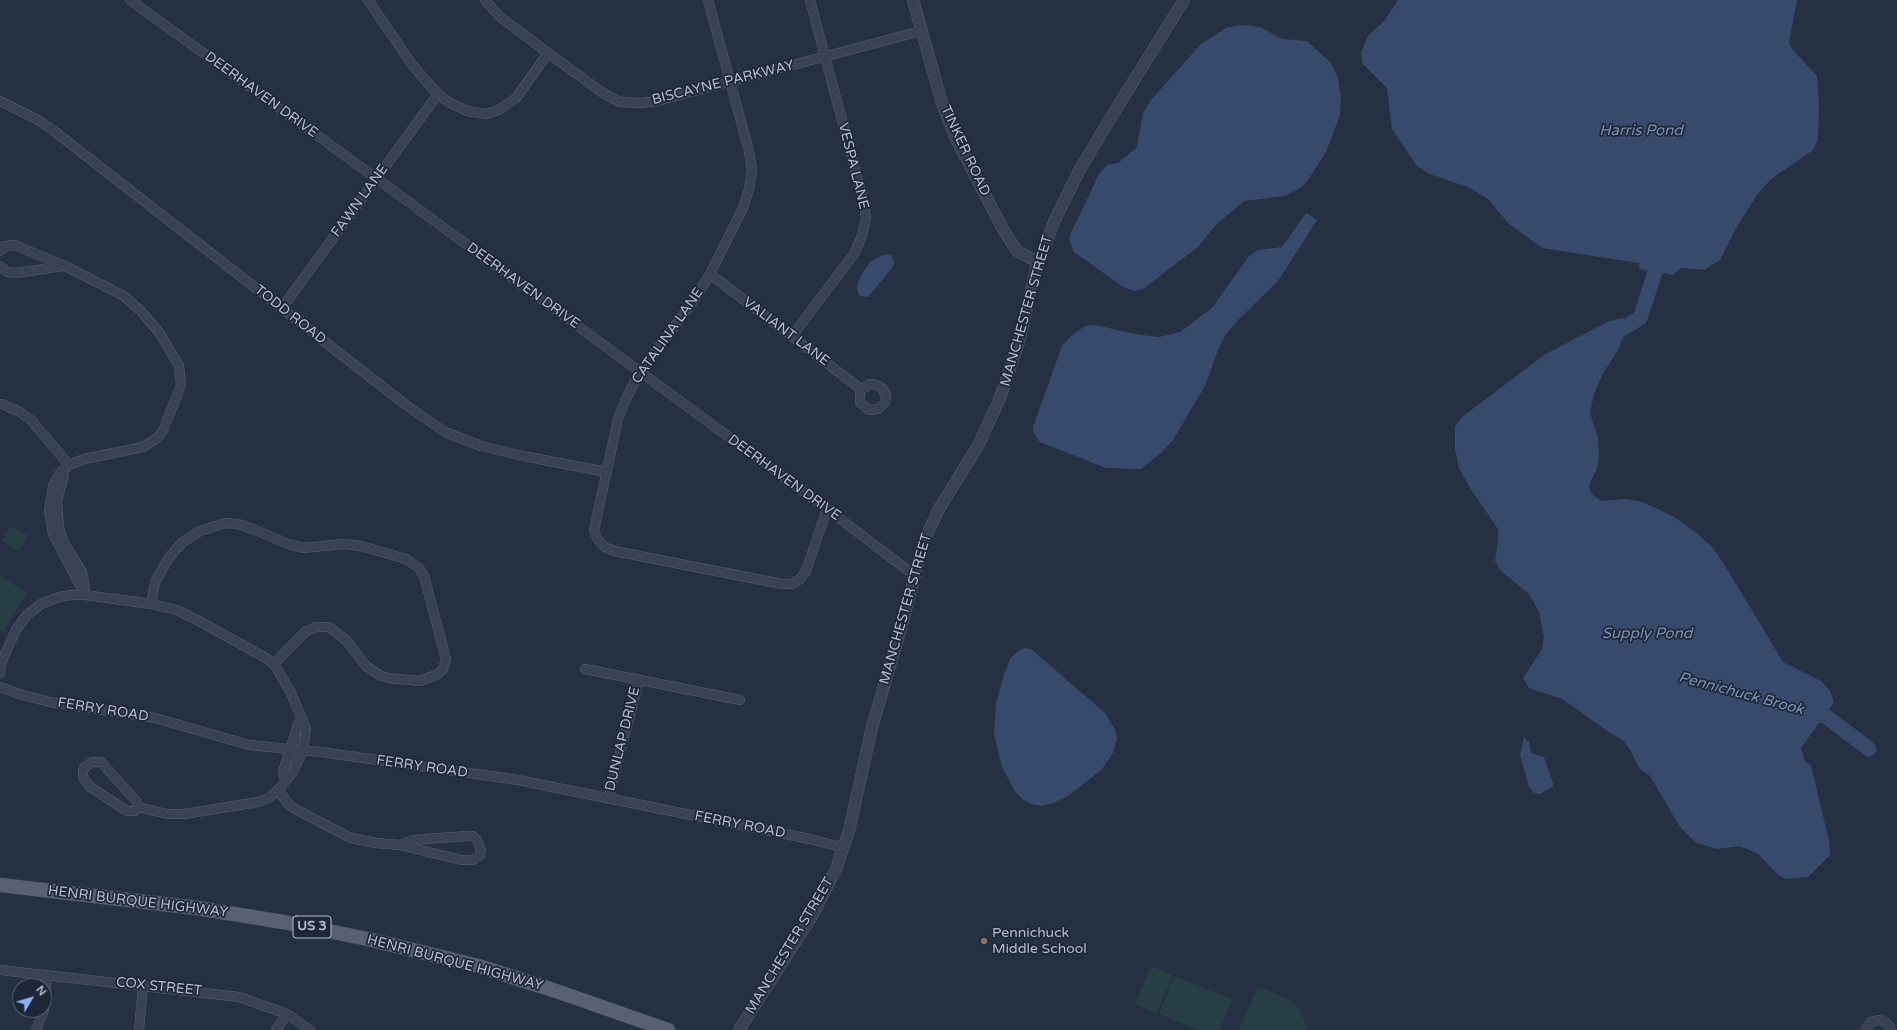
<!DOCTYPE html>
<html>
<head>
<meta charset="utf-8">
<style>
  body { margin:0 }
  #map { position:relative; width:1897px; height:1030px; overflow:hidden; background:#253043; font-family:"Varela Round",sans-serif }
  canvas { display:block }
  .north { position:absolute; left:12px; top:978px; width:40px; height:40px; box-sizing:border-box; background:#1e2738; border:1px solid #5b6373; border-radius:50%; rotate:52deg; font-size:11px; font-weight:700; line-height:16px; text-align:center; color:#b6becc }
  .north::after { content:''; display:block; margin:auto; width:14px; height:18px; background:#8ab1fd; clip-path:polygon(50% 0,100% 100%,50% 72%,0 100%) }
</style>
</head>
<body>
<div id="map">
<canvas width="1897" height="1030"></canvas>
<div class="north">N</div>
</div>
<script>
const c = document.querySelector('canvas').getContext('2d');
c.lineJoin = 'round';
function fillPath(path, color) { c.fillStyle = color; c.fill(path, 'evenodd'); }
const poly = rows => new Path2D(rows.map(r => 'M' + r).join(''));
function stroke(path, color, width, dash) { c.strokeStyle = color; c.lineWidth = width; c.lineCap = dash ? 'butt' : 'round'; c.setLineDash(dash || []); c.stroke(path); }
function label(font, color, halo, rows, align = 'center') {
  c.font = font + ' "Varela Round",sans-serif'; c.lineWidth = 3.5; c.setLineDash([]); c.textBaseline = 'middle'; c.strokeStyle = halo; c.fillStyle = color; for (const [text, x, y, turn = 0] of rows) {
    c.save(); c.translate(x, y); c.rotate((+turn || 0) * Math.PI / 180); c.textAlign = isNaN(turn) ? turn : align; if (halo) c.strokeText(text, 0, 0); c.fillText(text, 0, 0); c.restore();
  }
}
fillPath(poly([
  [11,526,28,536,19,551,2,541],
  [0,576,27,593,4,632,0,630],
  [1151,966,1173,975,1157,1014,1135,1004],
  [1174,976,1232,999,1220,1030,1198,1030,1159,1014],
  [1258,986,1292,1001,1300,1010,1308,1030,1239,1030]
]), '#273f44');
fillPath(poly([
  [1398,0,1797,0,1789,43,1793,50,1817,76,1819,104,1818,140,1813,150,1771,179,1757,195,1738,225,1720,260,1704,270,1681,268,1673,275,1640,269,1639,263,1542,248,1508,223,1489,200,1470,188,1430,174,1417,166,1392,129,1387,88,1363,64,1361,52,1368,36,1385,20],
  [1245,25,1260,27,1282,39,1307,41,1331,63,1338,78,1341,98,1340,115,1326,152,1306,183,1297,190,1284,196,1244,201,1215,226,1198,247,1143,289,1134,291,1123,287,1074,252,1069,239,1072,231,1099,174,1107,165,1118,163,1137,147,1143,113,1151,100,1201,44,1228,27],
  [1306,213,1317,220,1278,281,1241,317,1226,334,1218,350,1205,386,1173,440,1161,453,1141,469,1106,468,1040,442,1034,434,1033,427,1062,346,1071,336,1085,326,1096,325,1134,334,1159,337,1180,332,1212,308,1249,256,1258,250,1282,247],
  [888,254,892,256,894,262,893,267,868,297,860,296,857,290,858,282,863,272,871,261,881,256],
  [1623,318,1629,321,1618,350,1602,375,1594,394,1590,413,1598,438,1599,457,1597,469,1589,485,1591,493,1601,501,1626,499,1643,502,1676,518,1698,534,1714,549,1727,569,1783,662,1821,681,1830,691,1834,702,1801,748,1805,762,1811,765,1829,841,1830,855,1808,877,1786,879,1777,874,1758,854,1740,846,1716,849,1695,842,1680,827,1650,776,1640,769,1632,753,1623,740,1609,732,1562,699,1529,688,1523,678,1542,649,1544,637,1539,612,1529,594,1501,571,1495,561,1498,541,1498,529,1470,488,1459,468,1455,448,1455,427,1462,417,1544,355,1609,321],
  [1024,648,1031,649,1104,712,1115,729,1117,739,1113,753,1102,769,1071,794,1054,803,1042,806,1031,804,1022,799,1015,791,1002,767,994,734,996,704,1004,674,1010,659,1018,651],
  [1524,737,1529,742,1531,753,1544,757,1554,786,1540,794,1534,793,1529,787,1520,755]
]), '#384a6b');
stroke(poly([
  [1612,338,1620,330,1640,318,1656,269,1655,252],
  [1806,711,1827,717,1869,749]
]), '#384a6b', 15);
const minor = poly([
  [130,0,376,178,827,509,914,575],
  [368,0,411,63,426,81,438,94,450,103,467,111,486,114,499,110,516,98,548,53],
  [485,0,499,16,548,53,603,93,620,102,641,103,657,101,921,31],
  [708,0,749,151,752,170,749,189,743,208,710,274,695,299,640,372,625,401,618,419,594,530,598,540,605,547,614,551,782,584,792,584,800,579,806,571,827,509],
  [0,101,38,120,54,131,406,405,445,432,481,446,528,457,607,472],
  [0,251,5,246,15,245,65,266,124,296,142,312,161,335,179,366,181,385,163,431,157,438,143,447,84,459,69,465,60,473,53,486,49,511,53,534,85,595],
  [0,266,7,272,17,273,63,266],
  [710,274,862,390,869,384,873,384,881,387,886,394,885,403,878,409,870,410,866,408,860,402,860,393,862,390],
  [282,308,438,94],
  [792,336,854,254,862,236,866,218,863,199,810,0],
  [2,404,20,412,31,420,69,465],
  [64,475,57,501,59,527,64,543,82,572,85,587],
  [151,604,155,582,170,556,183,542,200,531,225,523,238,524,253,529,288,544,303,548,343,544,361,546,406,559,419,568,424,576,446,659,443,669,438,674,420,681,389,678,381,676,366,666,347,641,329,627,316,627,305,632,274,664],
  [585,669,740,700],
  [0,673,2,661,16,630,26,616,41,604,59,597,71,595,85,595,151,604,177,610,199,621,266,658,274,664,290,691,306,728,303,750,293,772,278,790,270,797,258,802,184,814,167,814,138,807,136,801,101,762,92,762,85,767,83,771,83,778,89,786,127,811,135,811,138,807],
  [0,687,22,695,50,702,155,718,249,745,321,752,518,780,810,839,844,848],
  [285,781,283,772,298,724,302,719],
  [278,790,289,805,295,809,351,838,376,843,400,845,461,860,473,860,480,855,481,850,477,840,472,836,467,836,412,840,400,845],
  [608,799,639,680],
  [0,970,239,997,287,1014,310,1030],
  [44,1008,47,975],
  [36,1030,44,1010],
  [139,1030,143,985],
  [276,1030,287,1014],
  [1865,1030,1871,1022,1880,1020,1887,1023,1891,1030]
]);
const tertiary = poly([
  [913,0,942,103,956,139,1004,231,1017,251,1038,262],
  [739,1030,812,916,836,869,849,831,872,727,902,625,923,543,939,509,979,444,1000,398,1019,342,1035,273,1054,222,1079,171,1108,122,1184,0]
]);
const primary = poly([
  [0,885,197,908,283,922,368,939,478,966,556,991,668,1030]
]);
stroke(minor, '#576070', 10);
stroke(tertiary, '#576070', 12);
stroke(primary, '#434b5c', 15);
stroke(minor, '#394252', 9);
stroke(tertiary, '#394252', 11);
stroke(primary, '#576172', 14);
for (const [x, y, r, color] of [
  [984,941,4,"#8d6e63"]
]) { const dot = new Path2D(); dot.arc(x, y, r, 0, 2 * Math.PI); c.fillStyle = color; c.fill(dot); stroke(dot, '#1e2738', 1.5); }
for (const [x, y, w] of [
  [312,927,38]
]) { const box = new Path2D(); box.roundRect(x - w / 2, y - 11, w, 22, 3); c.fillStyle = '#1e2738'; c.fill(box); stroke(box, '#b6becc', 1); }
label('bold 13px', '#b6becc', null, [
  ["US 3",312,927]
]);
label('14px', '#b6becc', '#1e2738', [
  ["BISCAYNE PARKWAY",723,83,-14],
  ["DEERHAVEN DRIVE",261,95,36],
  ["TINKER ROAD",965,151,65],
  ["VESPA LANE",853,166,76],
  ["FAWN LANE",360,201,-54],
  ["DEERHAVEN DRIVE",523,286,36],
  ["MANCHESTER STREET",1027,311,-74],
  ["TODD ROAD",290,315,38],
  ["VALIANT LANE",786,332,37],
  ["CATALINA LANE",668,336,-55],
  ["DEERHAVEN DRIVE",784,478,36],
  ["MANCHESTER STREET",906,609,-74],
  ["FERRY ROAD",103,710,9],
  ["DUNLAP DRIVE",623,739,-76],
  ["FERRY ROAD",422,767,8],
  ["FERRY ROAD",740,825,11],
  ["HENRI BURQUE HIGHWAY",138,902,7],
  ["MANCHESTER STREET",790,946,-59],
  ["HENRI BURQUE HIGHWAY",455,963,15],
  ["COX STREET",159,987,6]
]);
label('14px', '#b6becc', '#1e2738', [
  ["Pennichuck",992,933],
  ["Middle School",992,949]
], 'left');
label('italic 15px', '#7c91b5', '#1e2738', [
  ["Harris Pond",1641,131],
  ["Supply Pond",1647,634],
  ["Pennichuck Brook",1741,694,15]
]);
</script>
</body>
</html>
